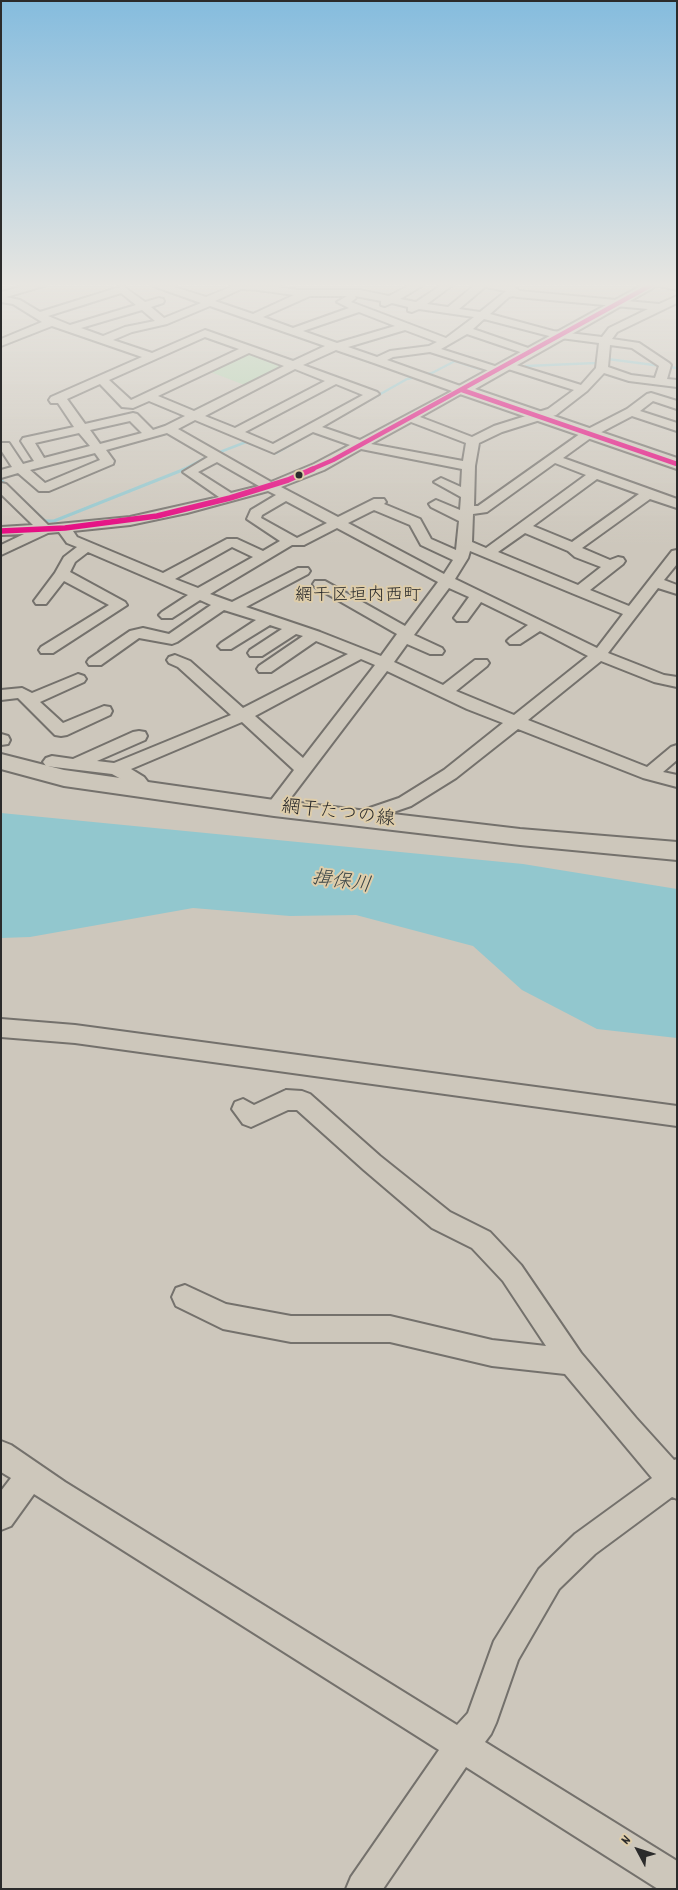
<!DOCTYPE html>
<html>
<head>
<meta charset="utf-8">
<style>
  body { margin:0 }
  #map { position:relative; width:678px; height:1890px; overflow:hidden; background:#cdc7bc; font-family:Dekko,sans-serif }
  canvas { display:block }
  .frame { position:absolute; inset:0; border:2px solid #2b2b2b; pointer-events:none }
  .north { position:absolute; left:613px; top:1825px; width:50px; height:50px; -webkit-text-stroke:4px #decdaa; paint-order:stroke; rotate:310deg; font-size:14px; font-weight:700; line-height:20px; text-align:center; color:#2b2b2b }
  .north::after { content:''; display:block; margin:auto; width:18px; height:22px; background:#2b2b2b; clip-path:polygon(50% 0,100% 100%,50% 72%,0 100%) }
</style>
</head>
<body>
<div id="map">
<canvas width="678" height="1890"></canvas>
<div class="frame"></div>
<div class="north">N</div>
</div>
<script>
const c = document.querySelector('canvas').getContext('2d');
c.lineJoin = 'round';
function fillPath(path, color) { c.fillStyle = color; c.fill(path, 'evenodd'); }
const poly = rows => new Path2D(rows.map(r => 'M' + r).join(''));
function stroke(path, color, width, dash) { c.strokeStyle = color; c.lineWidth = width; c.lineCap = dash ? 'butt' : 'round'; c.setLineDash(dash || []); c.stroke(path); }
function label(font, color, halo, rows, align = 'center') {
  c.font = font + ' Dekko,"Klee One",sans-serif'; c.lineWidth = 4; c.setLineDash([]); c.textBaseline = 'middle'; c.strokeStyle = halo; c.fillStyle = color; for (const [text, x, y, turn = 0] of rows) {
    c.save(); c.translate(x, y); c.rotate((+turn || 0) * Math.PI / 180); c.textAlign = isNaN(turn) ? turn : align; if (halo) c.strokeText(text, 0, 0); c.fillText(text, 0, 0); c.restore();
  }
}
fillPath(poly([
  [246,352,285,365,285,367,247,386,208,371]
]), '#b2d3af');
fillPath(poly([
  [1,813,523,864,677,889,677,1038,597,1029,522,990,473,946,356,915,290,916,193,908,30,937,1,938]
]), '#92c7ce');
stroke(poly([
  [526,366,596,363,600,358,677,368],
  [182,470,207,457,246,442,276,453,407,379,432,373,455,361,480,369]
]), '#92c7ce', 2.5);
stroke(poly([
  [1,480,45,521,54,521,185,469]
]), '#92c7ce', 3);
const minor = poly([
  [31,284,45,284,44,286,6,297,20,300,40,312,123,286,145,302,159,298,163,299,164,301,163,303,151,307,164,318,201,303,153,286,152,284,165,284,206,297,238,284,258,284,298,290,360,290,389,296,412,284,423,284,422,286,400,299,416,302,443,284,454,284,427,304,448,307,476,284,499,284,514,287,520,291,659,304,677,296,677,303,617,332,612,339,639,343,669,363,671,365,667,379,677,380,677,387,629,381,604,373,587,391,556,415,502,432,479,443,475,466,474,506,478,506,584,431,627,409,647,394,651,393,677,401,677,409,653,401,640,411,677,423,677,431,632,416,592,437,563,458,677,499,677,508,650,499,582,548,610,560,618,557,623,558,625,561,623,564,590,590,629,606,672,551,677,550,677,564,664,580,677,585,677,594,658,588,608,653,664,675,677,677,677,687,654,682,601,661,528,720,647,767,671,747,677,745,677,760,663,772,677,775,677,787,643,778,518,729,456,778,411,806,358,824,352,822,349,818,352,814,399,798,444,770,503,723,467,709,387,671,280,812,274,814,268,812,265,808,294,770,242,722,131,769,144,777,154,790,151,794,145,796,139,794,132,785,112,774,46,766,43,762,46,758,52,756,73,759,133,732,139,731,145,732,147,736,145,740,97,761,114,763,231,715,178,667,169,663,167,660,169,657,175,655,190,661,243,708,348,654,316,641,271,672,259,672,257,669,259,666,303,636,296,634,262,656,250,656,248,653,250,650,282,629,270,625,231,649,221,649,218,646,221,643,256,620,224,610,177,642,172,644,139,638,101,665,89,665,87,662,89,659,130,631,143,628,169,634,211,605,200,600,172,618,162,618,159,615,162,612,188,595,88,552,75,562,70,572,125,602,127,605,53,653,41,653,39,650,41,647,109,605,64,581,46,604,36,604,34,601,55,573,64,557,77,547,67,543,59,532,48,533,1,555,1,545,24,534,1,535,1,527,33,525,1,494,1,483,6,484,48,525,130,517,219,497,183,472,208,457,167,433,106,450,114,461,113,464,49,491,39,491,18,473,1,478,1,470,12,467,1,450,1,443,9,443,23,464,34,461,21,441,23,438,74,427,58,403,51,403,49,400,51,397,142,357,52,326,1,346,1,339,42,322,13,304,1,302,1,292,31,284],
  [485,287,506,291,480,312,459,309,485,287],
  [241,289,258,290,294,295,253,314,215,301,241,289],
  [121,293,136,305,70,325,48,316,121,293],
  [310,296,347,296,337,302,349,308,293,328,263,317,310,296],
  [355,296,381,301,381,305,385,306,392,303,408,307,408,311,412,312,419,309,474,317,446,338,351,302,356,298,355,296],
  [513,296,517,297,648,309,609,328,602,337,553,331,490,314,509,297,513,296],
  [210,306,325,346,293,361,205,330,152,353,113,340,132,332,167,324,210,306],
  [142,310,155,321,125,327,103,336,81,328,142,310],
  [359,312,395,326,337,343,303,331,359,312],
  [484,319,553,337,599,343,596,368,581,385,510,363,502,363,500,365,502,367,574,390,548,409,494,426,472,437,420,417,468,390,466,388,387,360,393,357,430,352,493,372,501,372,503,370,501,368,441,349,467,334,526,354,530,355,536,352,534,350,473,329,484,319],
  [405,330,437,342,429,346,390,351,377,357,348,347,405,330],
  [205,337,239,349,131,400,109,380,205,337],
  [610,345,632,348,659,366,655,378,631,375,608,367,610,345],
  [336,350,374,363,452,391,360,440,322,427,379,394,377,392,303,365,336,350],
  [249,353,284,366,194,411,158,396,249,353],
  [295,369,325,381,235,428,205,416,295,369],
  [100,384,122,407,133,408,149,401,185,416,165,426,153,430,137,414,133,413,85,424,67,399,100,384],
  [336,384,363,395,273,444,245,432,336,384],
  [195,420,274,453,313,432,350,445,314,464,271,482,178,429,195,420],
  [130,421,142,433,100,444,90,430,130,421],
  [411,422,466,443,463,461,371,444,411,422],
  [79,433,90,446,44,458,35,443,79,433],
  [361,449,462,469,461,487,441,478,434,482,461,497,460,510,436,500,429,504,431,507,459,521,456,550,431,539,420,519,384,504,386,502,384,499,374,499,338,517,281,487,324,470,361,449],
  [95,453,100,460,45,483,30,470,95,453],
  [217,462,259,486,231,493,198,472,217,462],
  [555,463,586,475,486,548,472,542,473,514,487,512,555,463],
  [597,479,639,494,572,542,533,526,597,479],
  [268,491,276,495,251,510,247,519,280,541,263,551,237,539,227,539,163,573,77,537,73,531,130,525,187,513,268,491],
  [286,501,327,523,297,538,261,518,262,515,286,501],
  [374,510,410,525,421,545,453,560,444,574,348,523,374,510],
  [337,528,438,582,405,626,325,581,315,581,313,584,315,587,397,634,381,656,320,632,246,607,308,574,310,571,308,568,298,568,232,602,210,594,292,545,304,545,337,528],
  [525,533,568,551,575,557,601,567,578,585,498,552,525,533],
  [232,547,253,557,198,588,175,579,232,547],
  [470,551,574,594,623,614,597,648,455,579,468,558,470,551],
  [449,588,469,597,454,618,457,621,467,621,481,602,528,625,510,638,507,641,510,644,520,644,540,631,588,656,514,715,456,691,487,666,489,663,487,660,475,660,443,685,394,662,407,644,430,654,442,654,444,651,442,648,414,635,449,588],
  [361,659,375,665,303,758,255,716,361,659],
  [658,284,677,284,677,290,659,286,658,284],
  [78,674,84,676,86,679,84,682,40,702,63,723,104,706,110,707,112,711,110,715,67,735,61,736,55,735,18,698,1,700,1,690,22,688,32,693,78,674],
  [1,734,8,736,10,740,8,744,1,745,1,734],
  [1,1019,75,1025,677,1106,677,1126,75,1043,1,1037,1,1019],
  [286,1090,302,1091,310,1094,380,1156,450,1212,490,1232,521,1265,581,1353,636,1418,674,1460,677,1459,677,1499,672,1497,595,1554,559,1589,518,1660,496,1723,491,1734,485,1742,677,1861,677,1889,658,1889,466,1767,383,1889,346,1889,351,1877,439,1750,34,1494,11,1526,1,1530,1,1491,11,1478,1,1472,1,1441,11,1445,65,1482,457,1725,468,1713,494,1641,539,1569,575,1534,652,1478,565,1374,492,1366,390,1342,291,1342,223,1329,176,1306,172,1297,176,1288,185,1285,226,1304,291,1316,390,1316,492,1340,546,1346,503,1281,472,1248,432,1228,364,1170,297,1110,288,1110,251,1127,243,1124,232,1109,235,1102,243,1099,254,1105,286,1090]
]);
const major = poly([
  [644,284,660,284,475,389,677,458,677,469,457,393,454,390,457,387,644,284],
  [1,754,64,770,274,800,520,829,677,842,677,860,520,845,274,816,64,786,1,769,1,754]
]);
stroke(minor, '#74716c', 4);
stroke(major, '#74716c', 4);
fillPath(minor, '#cdc7bb');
fillPath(major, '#cdc7bb');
stroke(poly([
  [462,390,677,464],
  [310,470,333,460,653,284]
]), '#e5007d', 4.5);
stroke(poly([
  [1,531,65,528,157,516,230,498,288,480,313,469]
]), '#e5007d', 5.5);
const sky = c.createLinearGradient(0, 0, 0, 548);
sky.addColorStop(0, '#85bcde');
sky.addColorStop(0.52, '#e8e6e1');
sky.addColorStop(1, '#e8e6e100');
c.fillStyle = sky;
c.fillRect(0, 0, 678, 548);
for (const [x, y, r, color] of [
  [299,475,4.5,"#2b2b2b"]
]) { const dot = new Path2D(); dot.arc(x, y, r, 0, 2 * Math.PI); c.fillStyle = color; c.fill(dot); stroke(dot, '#decdaa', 2); }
label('18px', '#2b2b2b', '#decdaa', [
  ["網干区垣内西町",358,598]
]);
label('19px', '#2b2b2b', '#decdaa', [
  ["網干たつの線",338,815,7]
]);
label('italic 20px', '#374244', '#decdaa', [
  ["揖保川",341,884,8]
]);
</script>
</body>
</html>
